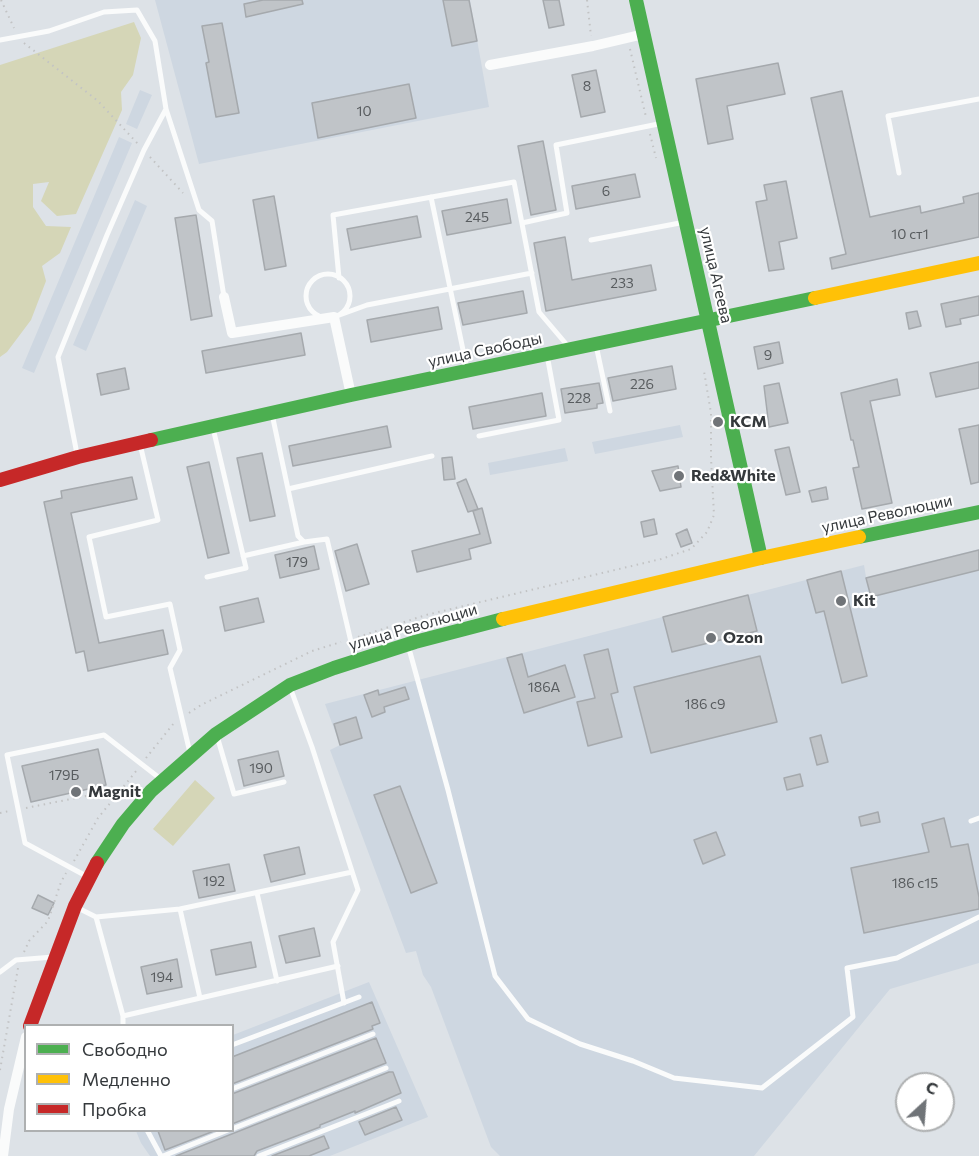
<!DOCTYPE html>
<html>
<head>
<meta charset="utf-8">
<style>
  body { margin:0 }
  #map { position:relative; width:979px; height:1156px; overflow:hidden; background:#dde2e7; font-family:Commissioner,sans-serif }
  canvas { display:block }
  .legend { position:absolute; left:24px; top:1024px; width:210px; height:108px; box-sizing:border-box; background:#fff; border:2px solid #aeb0b1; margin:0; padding:8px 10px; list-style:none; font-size:18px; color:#35393c }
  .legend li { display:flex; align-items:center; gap:12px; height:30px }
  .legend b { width:30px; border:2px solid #aeb0b1 }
  .north { position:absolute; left:895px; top:1072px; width:60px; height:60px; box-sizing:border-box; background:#fff; border:2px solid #aeb0b1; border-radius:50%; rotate:26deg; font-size:16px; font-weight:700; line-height:24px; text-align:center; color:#35393c }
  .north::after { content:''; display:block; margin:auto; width:21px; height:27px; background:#707478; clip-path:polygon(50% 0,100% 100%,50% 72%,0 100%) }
</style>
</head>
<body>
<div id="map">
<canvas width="979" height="1156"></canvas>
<ul class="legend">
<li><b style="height:8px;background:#4caf50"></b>Свободно</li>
<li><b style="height:8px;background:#ffc107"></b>Медленно</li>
<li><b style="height:8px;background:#c62828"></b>Пробка</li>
</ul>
<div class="north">С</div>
</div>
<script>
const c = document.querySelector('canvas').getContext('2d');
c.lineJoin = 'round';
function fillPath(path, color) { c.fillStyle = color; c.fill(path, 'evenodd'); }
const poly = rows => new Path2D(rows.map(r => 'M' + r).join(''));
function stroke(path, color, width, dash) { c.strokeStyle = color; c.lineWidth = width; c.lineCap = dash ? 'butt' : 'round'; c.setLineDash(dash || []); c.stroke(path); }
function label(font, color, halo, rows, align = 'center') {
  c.font = font + ' Commissioner,sans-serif'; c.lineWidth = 4.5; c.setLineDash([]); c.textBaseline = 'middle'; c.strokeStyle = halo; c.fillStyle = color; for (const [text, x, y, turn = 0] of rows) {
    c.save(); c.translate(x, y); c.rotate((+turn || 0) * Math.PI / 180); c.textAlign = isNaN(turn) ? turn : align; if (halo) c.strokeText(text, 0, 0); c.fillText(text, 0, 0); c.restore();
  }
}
fillPath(poly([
  [155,0,470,0,489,107,199,164],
  [140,90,152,95,137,129,126,124],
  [119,137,132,143,34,373,22,368],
  [135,200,147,206,86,351,73,345],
  [680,425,683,437,595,454,592,442],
  [565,448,568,461,490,475,488,463],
  [979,549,979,963,890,989,754,1156,500,1156,491,1147,431,987,423,975,416,951,406,953,330,750,340,745,325,704,864,565,866,577],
  [369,982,428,1117,330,1156,150,1156,141,1143,136,1131,232,1130,233,1035]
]), '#ced7e1');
fillPath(poly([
  [134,22,141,38,133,75,121,92,122,110,76,214,57,216,41,201,49,182,33,184,33,207,46,226,71,227,60,253,42,266,46,281,31,320,7,352,0,357,0,65],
  [195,780,215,798,173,846,153,829]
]), '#d5d6b7');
const building = poly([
  [263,0,302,0,303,4,246,17,244,4,263,0],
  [443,0,469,0,477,41,452,46,443,0],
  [543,0,559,0,564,25,549,28,543,0],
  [222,23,239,113,216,117,206,63,209,62,202,26,222,23],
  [778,63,785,94,727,106,733,139,708,144,696,79,778,63],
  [596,70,605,112,581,117,572,75,596,70],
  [409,84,416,118,318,138,312,103,409,84],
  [842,91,870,217,920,206,921,213,964,203,963,197,979,193,979,237,832,269,830,258,846,254,811,98,842,91],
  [543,141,556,210,531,215,518,146,543,141],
  [635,174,640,197,576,209,572,186,635,174],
  [786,181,797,238,779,242,784,269,769,271,756,202,767,200,764,185,786,181],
  [274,196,286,266,265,270,253,200,274,196],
  [507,199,511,223,447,235,442,211,507,199],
  [196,215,212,316,191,320,175,218,196,215],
  [417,216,421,237,351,250,347,229,417,216],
  [565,237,572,280,651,265,656,290,546,311,534,243,565,237],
  [523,291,527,313,463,325,458,303,523,291],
  [979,296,979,315,960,319,961,324,946,327,941,304,979,296],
  [438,307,442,329,371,342,367,320,438,307],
  [917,311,921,326,909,329,906,313,917,311],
  [301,333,305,355,206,373,202,351,301,333],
  [779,342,783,363,758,369,754,347,779,342],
  [979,362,979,388,936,397,930,373,979,362],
  [672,366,676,389,613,401,608,378,672,366],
  [125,368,129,389,101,395,97,374,125,368],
  [897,379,900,395,870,401,892,503,862,509,853,468,859,467,853,440,851,440,841,393,897,379],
  [599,383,603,403,597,404,597,408,565,413,561,389,599,383],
  [779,383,788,423,769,427,764,386,779,383],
  [542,393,546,416,473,429,469,407,542,393],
  [979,425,979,482,971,484,959,429,979,425],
  [387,426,391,447,293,466,289,446,387,426],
  [789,447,800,492,786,495,775,450,789,447],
  [262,453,275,516,250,521,237,458,262,453],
  [452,457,455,479,444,480,442,458,452,457],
  [209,462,229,553,208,558,187,467,209,462],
  [678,466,681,487,660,491,652,471,678,466],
  [132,477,137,499,71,513,99,643,163,630,168,654,88,671,84,651,76,653,44,502,62,498,61,491,132,477],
  [466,479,478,509,468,512,457,483,466,479],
  [826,487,828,499,812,502,809,491,826,487],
  [482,508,491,543,469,549,471,559,417,572,412,551,480,534,473,511,482,508],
  [654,519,657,534,644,537,641,522,654,519],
  [687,529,692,543,681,547,676,534,687,529],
  [357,544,369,584,346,591,335,551,357,544],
  [314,546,319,569,280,578,275,555,314,546],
  [979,550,979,570,871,597,866,578,979,550],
  [841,571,867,676,842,683,824,611,816,613,807,580,841,571],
  [748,595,757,631,672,652,663,617,748,595],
  [258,598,264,622,225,631,220,607,258,598],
  [608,649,618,692,611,694,622,737,588,746,577,702,595,698,584,655,608,649],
  [522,654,528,677,565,665,575,697,524,713,507,658,522,654],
  [760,656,777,722,651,753,634,687,760,656],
  [405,687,409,699,384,707,385,712,372,717,364,695,378,690,379,695,405,687],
  [356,717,362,738,340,745,334,724,356,717],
  [821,735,828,762,817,765,810,738,821,735],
  [98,749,106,785,31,802,22,766,98,749],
  [278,751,284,776,244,786,238,760,278,751],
  [800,774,803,786,787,790,784,778,800,774],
  [400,786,437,883,411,893,374,795,400,786],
  [878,812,880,822,861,826,859,817,878,812],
  [944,818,951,847,968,844,979,897,979,909,864,933,851,868,929,852,922,824,944,818],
  [716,832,725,855,703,864,694,840,716,832],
  [299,847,305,874,271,882,264,855,299,847],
  [229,864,235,891,199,898,193,871,229,864],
  [38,895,54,903,48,915,32,908,38,895],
  [314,928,320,956,286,963,279,936,314,928],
  [251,942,256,967,216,975,211,950,251,942],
  [177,959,182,987,147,994,141,967,177,959],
  [372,1002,380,1023,372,1026,373,1029,232,1084,232,1057,372,1002],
  [376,1038,386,1063,232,1124,232,1094,376,1038],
  [389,1072,393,1072,401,1093,355,1113,355,1111,320,1125,320,1127,257,1151,254,1156,176,1156,389,1072],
  [396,1107,402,1120,365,1135,359,1122,396,1107],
  [158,1131,214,1131,165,1150,158,1131],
  [324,1136,329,1148,309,1156,272,1156,324,1136]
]);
fillPath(building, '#c0c4c8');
stroke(building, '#a5a9ad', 1.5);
stroke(poly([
  [1,0,14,28],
  [587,0,591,36],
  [24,43,98,101,138,144],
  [630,49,646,117],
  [650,134,656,158],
  [150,157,183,193],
  [358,637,426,615,661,559,691,549,707,532,714,515,711,458,711,413,704,371],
  [189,713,201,705,312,651,341,642],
  [146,758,174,723],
  [26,808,121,789],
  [0,813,9,811],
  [74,861,98,818,137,770],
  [24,952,29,941,48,921,61,882,66,873],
  [0,1070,18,968]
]), '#c2c3c4', 2, [1.5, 4.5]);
stroke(poly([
  [0,40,49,31,104,12,137,10,155,41,166,109,199,210,212,221,224,297],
  [899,173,888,116,979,99],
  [431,197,467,369],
  [522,223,567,213,556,145,663,123],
  [591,240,685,222],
  '306 296a22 22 0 1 1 44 0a22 22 0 1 1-44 0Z',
  [339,278,333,215,514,182,539,312,567,345],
  [334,317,367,305,532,273],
  [596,345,610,411],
  [272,414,298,536,304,542,327,539,355,659],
  [479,436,559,420,547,355],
  [140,444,158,520,89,537,106,617,170,604,180,650,170,668,190,753],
  [77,454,58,357,107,235,144,150,166,109],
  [288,489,432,456],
  [243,556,304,542],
  [207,577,246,568,213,428],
  [408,645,448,790,495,976,528,1019,580,1044,633,1061,674,1078,762,1088,853,1017,847,968,897,958,979,917],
  [290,687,312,747,358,890,333,942,344,1003],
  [217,736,234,794,284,782],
  [971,821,979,818],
  [88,877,25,843,7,755,104,735,162,780],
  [257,893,277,981],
  [76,907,96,917,123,1016,123,1026],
  [180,909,200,998],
  [96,917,180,909,352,872],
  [0,972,16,960,53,957],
  [123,1016,338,966],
  [232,1045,359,997],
  [232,1089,373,1034],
  [232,1129,386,1068],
  [147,1130,161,1156],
  [163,1156,228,1130],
  [259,1156,399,1101]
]), '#fafbfb', 5);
stroke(poly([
  [490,65,593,46,644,34],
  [224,297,232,333,334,317,351,395],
  [3,1156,9,1109,26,1037]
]), '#fafbfb', 10);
stroke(poly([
  [636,0,761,558],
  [151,440,351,395,815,298],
  [859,537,979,512],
  [97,863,123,824,151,791,216,734,290,685,334,668,415,642,503,619]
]), '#4caf50', 14);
stroke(poly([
  [815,298,979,263],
  [503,619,761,558,859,537]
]), '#ffc107', 14);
stroke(poly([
  [0,480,78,457,151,440],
  [30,1026,75,906,97,863]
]), '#c62828', 14);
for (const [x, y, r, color] of [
  [718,422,6,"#707478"],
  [679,476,6,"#707478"],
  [841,601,6,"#707478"],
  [711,638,6,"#707478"],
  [76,792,6,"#707478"]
]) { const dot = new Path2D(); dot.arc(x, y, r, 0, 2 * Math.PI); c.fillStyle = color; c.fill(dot); stroke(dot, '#fff', 2); }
label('14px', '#585c5f', null, [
  ["8",587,86],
  ["10",364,111],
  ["6",606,191],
  ["245",477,217],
  ["10 ст1",910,234],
  ["233",622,283],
  ["9",768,355],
  ["226",642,384],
  ["228",579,398],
  ["179",297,562],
  ["186А",544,687],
  ["186 с9",705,704],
  ["190",261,768],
  ["179Б",64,775],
  ["192",214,881],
  ["186 с15",915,883],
  ["194",162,977]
]);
label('16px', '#35393c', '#fff', [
  ["улица Агеева",716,275,77],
  ["улица Свободы",485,350,-12],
  ["улица Революции",887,514,-12],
  ["улица Революции",413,627,-16]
]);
label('bold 16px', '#35393c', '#fff', [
  ["КСМ",730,422],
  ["Red&White",691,476],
  ["Kit",853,601],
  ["Ozon",723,638],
  ["Magnit",88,792]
], 'left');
</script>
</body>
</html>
